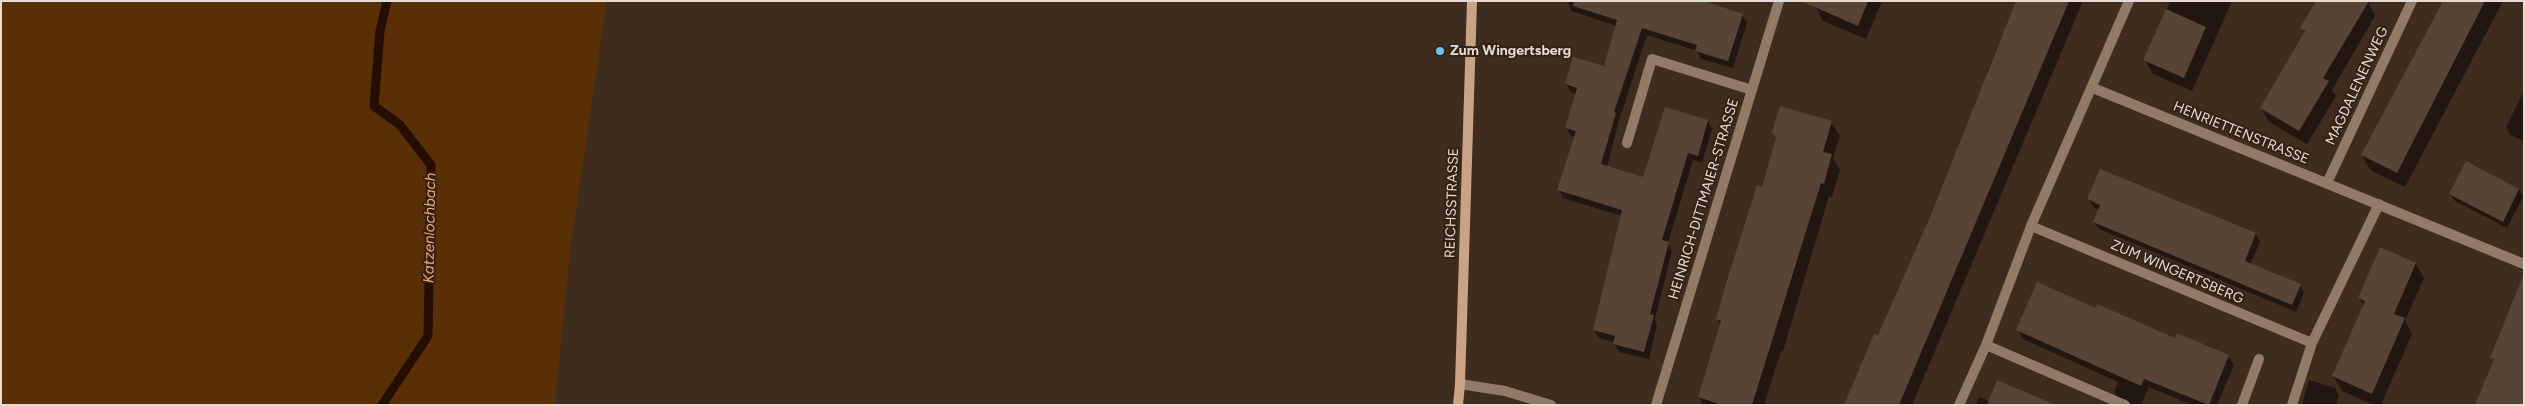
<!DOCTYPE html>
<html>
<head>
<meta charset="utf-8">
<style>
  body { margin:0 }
  #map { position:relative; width:2525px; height:406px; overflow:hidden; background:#3e2c1f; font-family:Figtree,sans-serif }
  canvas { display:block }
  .frame { position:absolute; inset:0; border:2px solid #e7dbd3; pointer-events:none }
</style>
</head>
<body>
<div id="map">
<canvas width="2525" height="406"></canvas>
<div class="frame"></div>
</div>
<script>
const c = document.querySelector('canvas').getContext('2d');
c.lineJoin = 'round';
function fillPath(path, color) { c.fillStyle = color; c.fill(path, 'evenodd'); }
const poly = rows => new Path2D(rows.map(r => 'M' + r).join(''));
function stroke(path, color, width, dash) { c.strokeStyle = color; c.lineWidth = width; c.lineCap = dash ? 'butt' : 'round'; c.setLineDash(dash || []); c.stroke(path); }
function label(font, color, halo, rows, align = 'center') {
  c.font = font + ' Figtree,sans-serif'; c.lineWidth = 4; c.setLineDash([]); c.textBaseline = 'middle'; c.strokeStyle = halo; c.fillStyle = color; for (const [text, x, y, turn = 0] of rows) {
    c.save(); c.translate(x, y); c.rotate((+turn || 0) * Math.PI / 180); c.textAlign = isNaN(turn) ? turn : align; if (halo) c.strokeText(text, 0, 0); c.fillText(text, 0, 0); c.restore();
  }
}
fillPath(poly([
  [1,1,607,1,570,251,555,405,1,405]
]), '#592f06');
fillPath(poly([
  [1568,1,1700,1,1742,15,1747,23,1733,68,1701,59,1697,51,1647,35,1619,120,1607,167,1643,179,1708,121,1712,129,1702,163,1693,160,1668,243,1672,251,1655,319,1657,325,1649,359,1619,352,1614,342,1599,338,1594,330,1622,216,1563,198,1559,190,1575,137,1571,136,1566,128,1576,94,1571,92,1566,84,1604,67,1617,26,1571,11],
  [1817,1,1882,1,1866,39,1823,21,1815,6],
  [2017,1,2083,1,1912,405,1845,405,1878,337,1931,217,1989,75,1987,72],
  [2170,1,2232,1,2192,91,2153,74,2145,60],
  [2317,1,2370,1,2369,4,2375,16,2332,90,2336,96,2307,144,2269,122,2261,108,2305,34,2302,28],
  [2444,1,2503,1,2405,187,2370,170,2362,155],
  [2523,93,2524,94,2524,141,2510,135,2506,127],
  [1831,122,1840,136,1833,158,1840,170,1832,197,1829,196,1783,351,1781,351,1764,405,1703,405,1699,397,1721,326,1717,319,1763,188],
  [2519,189,2523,197,2507,228,2455,201,2450,194],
  [2089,199,2256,234,2260,242,2250,265,2300,285,2304,292,2296,312,2099,229,2094,222,2099,210,2093,207],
  [2381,249,2416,264,2424,278,2405,321,2412,334,2381,405,2374,405,2342,391,2333,376,2364,306,2359,298],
  [2511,308,2524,313,2524,397,2491,357],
  [2096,309,2176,339,2228,356,2234,365,2217,405,2192,405,2149,387,2141,405,2127,405,2119,401,2114,392,2118,382,2023,339,2018,330],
  [2309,380,2335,388,2339,395,2336,405,2302,405],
  [1979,397,1989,401,2033,405,1976,405]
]), '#0007');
stroke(poly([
  [382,405,428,336,431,165,400,125,374,106,380,31,387,1]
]), '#250d00', 9);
fillPath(poly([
  [1574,1,1704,1,1743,14,1728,61,1695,51,1697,45,1642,28,1614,112,1616,113,1601,164,1643,177,1665,107,1708,120,1698,156,1688,153,1662,240,1669,242,1650,314,1654,315,1644,352,1613,344,1615,336,1593,330,1622,210,1557,190,1576,131,1565,128,1577,88,1565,84,1573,57,1604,66,1617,20,1573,6],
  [1801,1,1868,1,1858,26],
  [2016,1,2069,1,1899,405,1844,405,1874,334,1878,335,1930,217],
  [2316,1,2369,1,2323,78,2329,81,2299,131,2260,108,2305,31,2300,28],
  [2443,1,2485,1,2397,173,2361,155],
  [2166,9,2206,27,2184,78,2143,60],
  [1780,106,1832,121,1823,152,1832,154,1824,184,1821,183,1752,405,1722,405,1698,397,1721,321,1716,319,1724,290,1757,185,1762,187,1776,138,1772,132],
  [2466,161,2519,189,2503,222,2449,194],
  [2100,169,2256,233,2245,261,2301,284,2292,305,2093,222,2100,205,2087,199],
  [2380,247,2416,263,2394,314,2405,318,2372,394,2332,376,2365,301,2358,298],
  [2523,276,2524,405,2475,405,2494,359,2490,358],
  [2037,282,2096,308,2097,304,2175,338,2177,333,2229,355,2209,405,2144,379,2141,386,2016,330],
  [1997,380,2056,405,1987,405]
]), '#574436');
stroke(poly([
  [1627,143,1652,59,1752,90],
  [2031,226,2312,343],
  [2292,405,2312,343,2379,204]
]), '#927a68', 10);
stroke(poly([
  [2093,88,2524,264],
  [2327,183,2412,1],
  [1986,345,2125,405],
  [1460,384,1505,391,1551,405],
  [1656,405,1779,1],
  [1959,405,1986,345,2031,226,2129,1],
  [2242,405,2259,359]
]), '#927a68', 10);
stroke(poly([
  [1458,405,1460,384,1472,1]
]), '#c9a386', 10);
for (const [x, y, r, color] of [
  [1440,51,5,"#71c1f5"]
]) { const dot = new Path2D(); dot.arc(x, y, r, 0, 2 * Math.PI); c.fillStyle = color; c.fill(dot); stroke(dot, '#332215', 2); }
label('bold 14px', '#e7dbd3', '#332215', [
  ["Zum Wingertsberg",1450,51]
], 'left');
label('14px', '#e7dbd3', '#332215', [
  ["MAGDALENENWEG",2357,86,-65],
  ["HENRIETTENSTRASSE",2241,133,22],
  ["HEINRICH-DITTMAIER-STRASSE",1704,199,-73],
  ["REICHSSTRASSE",1452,203,-88],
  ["ZUM WINGERTSBERG",2177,272,23]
]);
label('italic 15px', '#f7ab6e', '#332215', [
  ["Katzenlochbach",430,228,-89]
]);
</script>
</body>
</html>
